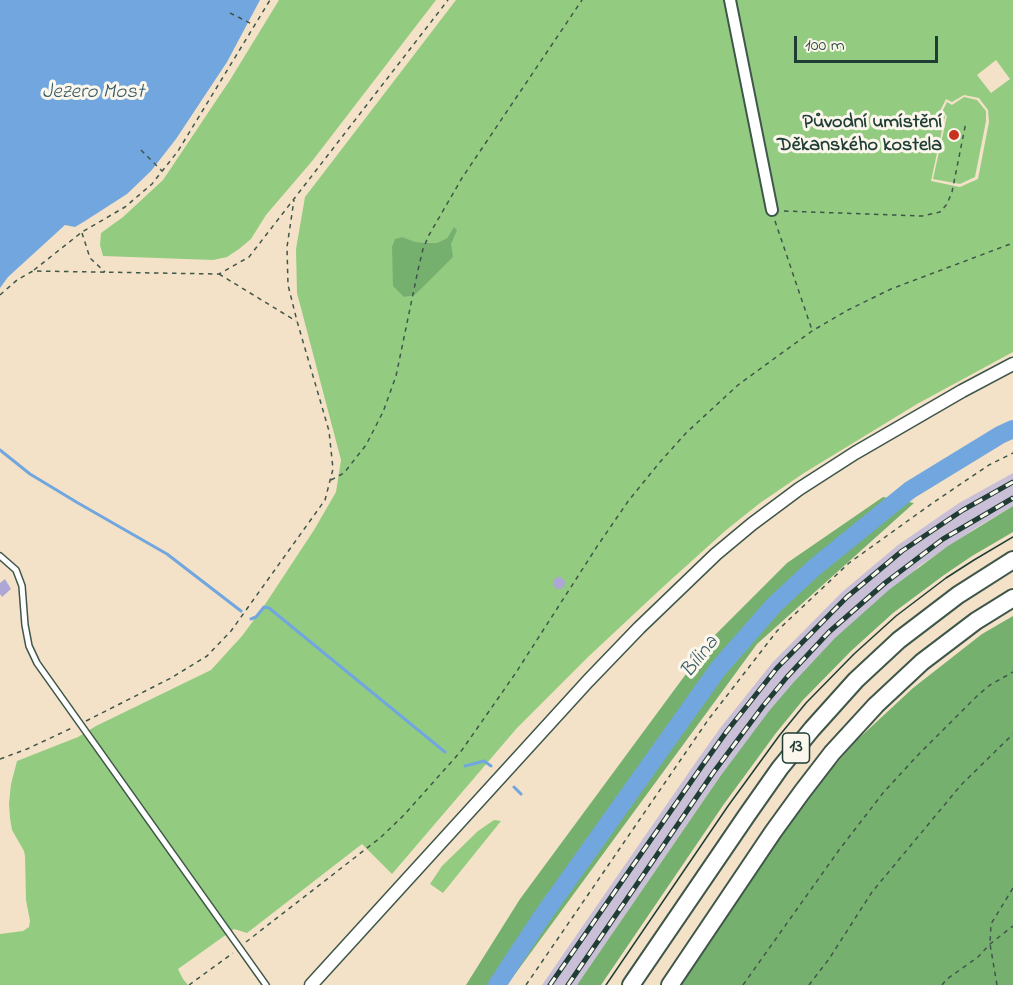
<!DOCTYPE html>
<html>
<head>
<meta charset="utf-8">
<style>
  body { margin:0 }
  #map { position:relative; width:1013px; height:985px; overflow:hidden; background:#f3e2c7; font-family:"Indie Flower",sans-serif }
  canvas { display:block }
  .scale { position:absolute; left:794px; top:36px; width:144px; height:27px; box-sizing:border-box; border:3px solid #1f3d34; border-top:0; padding-left:8px; font-size:18px; line-height:21px; white-space:nowrap; color:#1f3d34; -webkit-text-stroke:4px #fbf7ec; paint-order:stroke }
</style>
</head>
<body>
<div id="map">
<canvas width="1013" height="985"></canvas>
<div class="scale">100 m</div>
</div>
<script>
const c = document.querySelector('canvas').getContext('2d');
c.lineJoin = 'round';
function fillPath(path, color) { c.fillStyle = color; c.fill(path, 'evenodd'); }
const poly = rows => new Path2D(rows.map(r => 'M' + r).join(''));
function stroke(path, color, width, dash) { c.strokeStyle = color; c.lineWidth = width; c.lineCap = dash ? 'butt' : 'round'; c.setLineDash(dash || []); c.stroke(path); }
function label(font, color, halo, rows, align = 'center') {
  c.font = font + ' "Indie Flower",sans-serif'; c.lineWidth = 6; c.setLineDash([]); c.textBaseline = 'middle'; c.strokeStyle = halo; c.fillStyle = color; for (const [text, x, y, turn = 0] of rows) {
    c.save(); c.translate(x, y); c.rotate((+turn || 0) * Math.PI / 180); c.textAlign = isNaN(turn) ? turn : align; if (halo) c.strokeText(text, 0, 0); c.fillText(text, 0, 0); c.restore();
  }
}
fillPath(poly([
  [1013,473,1013,506,976,528,918,567,719,778,577,985,542,985,696,762,721,727,772,663,842,592,898,545,959,503]
]), '#c9bfd7');
fillPath(poly([
  [279,0,436,0,313,160,266,215,251,239,239,249,227,257,213,260,103,256,100,245,101,233,123,217,163,180,230,80],
  [456,0,1013,0,1013,352,917,404,804,473,760,503,725,531,664,586,588,657,517,728,392,874,362,844,247,933,234,929,178,969,183,979,188,985,0,985,0,934,23,931,29,927,30,921,26,900,25,856,24,851,12,830,10,818,9,803,11,784,17,761,78,737,96,726,211,670,242,636,262,609,314,530,336,492,341,460,297,293,296,249,305,197],
  [996,60,1010,79,991,93,977,75],
  [964,95,979,98,988,110,989,122,978,179,960,187,931,181,945,116,939,113,946,99,952,102],
  [454,228,451,244,430,279,415,295,403,237,414,242,438,243,447,238],
  [964,97,977,100,986,111,986,121,975,177,960,184,933,179,947,116,942,112,947,102,952,105],
  [494,820,501,821,443,893,430,884,442,866,478,831]
]), '#93cc80');
fillPath(poly([
  [454,227,457,230,451,244,453,257,415,295,404,297,393,286,392,247,395,239,403,237,415,242,437,243,447,238],
  [883,497,914,503,757,644,507,985,466,985,520,899,714,636,787,563],
  [1013,506,1013,532,972,556,944,575,893,613,851,651,803,700,776,733,724,804,601,985,577,985,719,778,769,711,793,683,835,638,890,589,948,546],
  [1013,616,1013,985,678,985,709,938,780,836,819,783,857,740,913,688,982,634]
]), '#76b06e');
fillPath(poly([
  [0,0,260,0,227,62,176,139,151,171,127,194,85,221,75,227,65,225,8,277,0,288]
]), '#72a6de');
stroke(poly([
  [0,450,30,474,78,503,167,554,241,611],
  [251,619,256,617,264,607,269,608,445,752],
  [465,766,484,761,491,766],
  [514,787,521,794]
]), '#72a6de', 3);
stroke(poly([
  [497,985,541,918,718,669,775,604,815,567,910,490,1000,435,1013,429]
]), '#72a6de', 18);
fillPath(poly([
  '553 583a6 6 0 1 1 12 0a6 6 0 1 1-12 0Z',
  [5,579,11,589,2,597,0,594,0,583]
]), '#aca7d4');
const service = poly([
  [0,556,16,570,22,586,25,625,29,646,37,663,266,985]
]);
const minor = poly([
  [730,0,772,210]
]);
const tertiary = poly([
  [311,985,588,681,639,628,716,554,752,524,799,489,855,453,962,391,1013,364]
]);
const trunk = poly([
  [631,985,747,815,780,768,812,729,856,680,899,640,958,595,1013,560],
  [670,985,773,832,802,792,832,753,876,705,922,662,976,621,1013,598]
]);
stroke(service, '#3f564a', 8);
stroke(minor, '#3f564a', 14);
stroke(tertiary, '#3f564a', 15);
stroke(trunk, '#3f564a', 20);
stroke(poly([
  [230,13,254,25],
  [141,150,162,171],
  [784,211,922,216,940,212,947,204,952,192,966,122],
  [775,221,812,330],
  [82,233,90,258,105,272],
  [34,270,82,232,125,207,152,184,178,151,270,0],
  [219,274,296,321],
  [0,295,17,280,33,271,219,274,249,257,448,0],
  [331,480,344,473,366,445,383,412,396,376,418,270,423,249,429,235,462,178,582,0],
  [86,721,171,678,207,656,231,631,325,500,333,469,329,431,297,321,288,285,287,247,294,200],
  [0,759,27,749,74,727],
  [246,942,380,838,404,815,462,750,515,674,598,545,629,500,660,462,686,433,738,385,812,331,848,310,891,289,1013,243],
  [189,985,233,953],
  [526,985,708,720,777,631,849,563,934,502,989,465,1013,453],
  [743,985,839,850,883,793,917,756,978,695,990,685,1013,672],
  [809,985,829,959,872,892,961,785,1013,734],
  [942,985,947,979,978,957,990,944,1013,926],
  [997,985,990,944,991,924,1013,888]
]), '#3f564a', 1.5, [4.5, 4.5]);
stroke(service, '#fff', 5);
stroke(minor, '#fff', 10);
stroke(tertiary, '#fff', 12);
stroke(trunk, '#fff', 16);
stroke(poly([
  [606,985,728,806,779,736,806,703,854,654,896,616,946,578,974,560,1013,537]
]), '#1f3d34', 1.5);
const rail = poly([
  [550,985,702,766,727,731,777,668,847,597,902,551,963,510,1013,482],
  [568,985,713,773,763,706,787,677,829,632,885,583,943,539,1013,498]
]);
stroke(rail, '#1f3d34', 5);
stroke(rail, '#fbf7ec', 3, [9]);
for (const [x, y, r, color] of [
  [954,135,6,"#c8321e"]
]) { const dot = new Path2D(); dot.arc(x, y, r, 0, 2 * Math.PI); c.fillStyle = color; c.fill(dot); stroke(dot, '#fbf7ec', 2); }
for (const [x, y, w] of [
  [796,748,27]
]) { const box = new Path2D(); box.roundRect(x - w / 2, y - 15, w, 30, 4.5); c.fillStyle = '#fbf7ec'; c.fill(box); stroke(box, '#1f3d34', 1.5); }
label('bold 18px', '#1f3d34', null, [
  ["13",796,748]
]);
label('bold 20px', '#1f3d34', '#fbf7ec', [
  ["Původní umístění",942,124],
  ["Děkanského kostela",942,147]
], 'right');
label('italic 21px', '#385c67', '#fbf7ec', [
  ["Jezero Most",93,94],
  ["Bílina",701,658,-52]
]);
</script>
</body>
</html>
